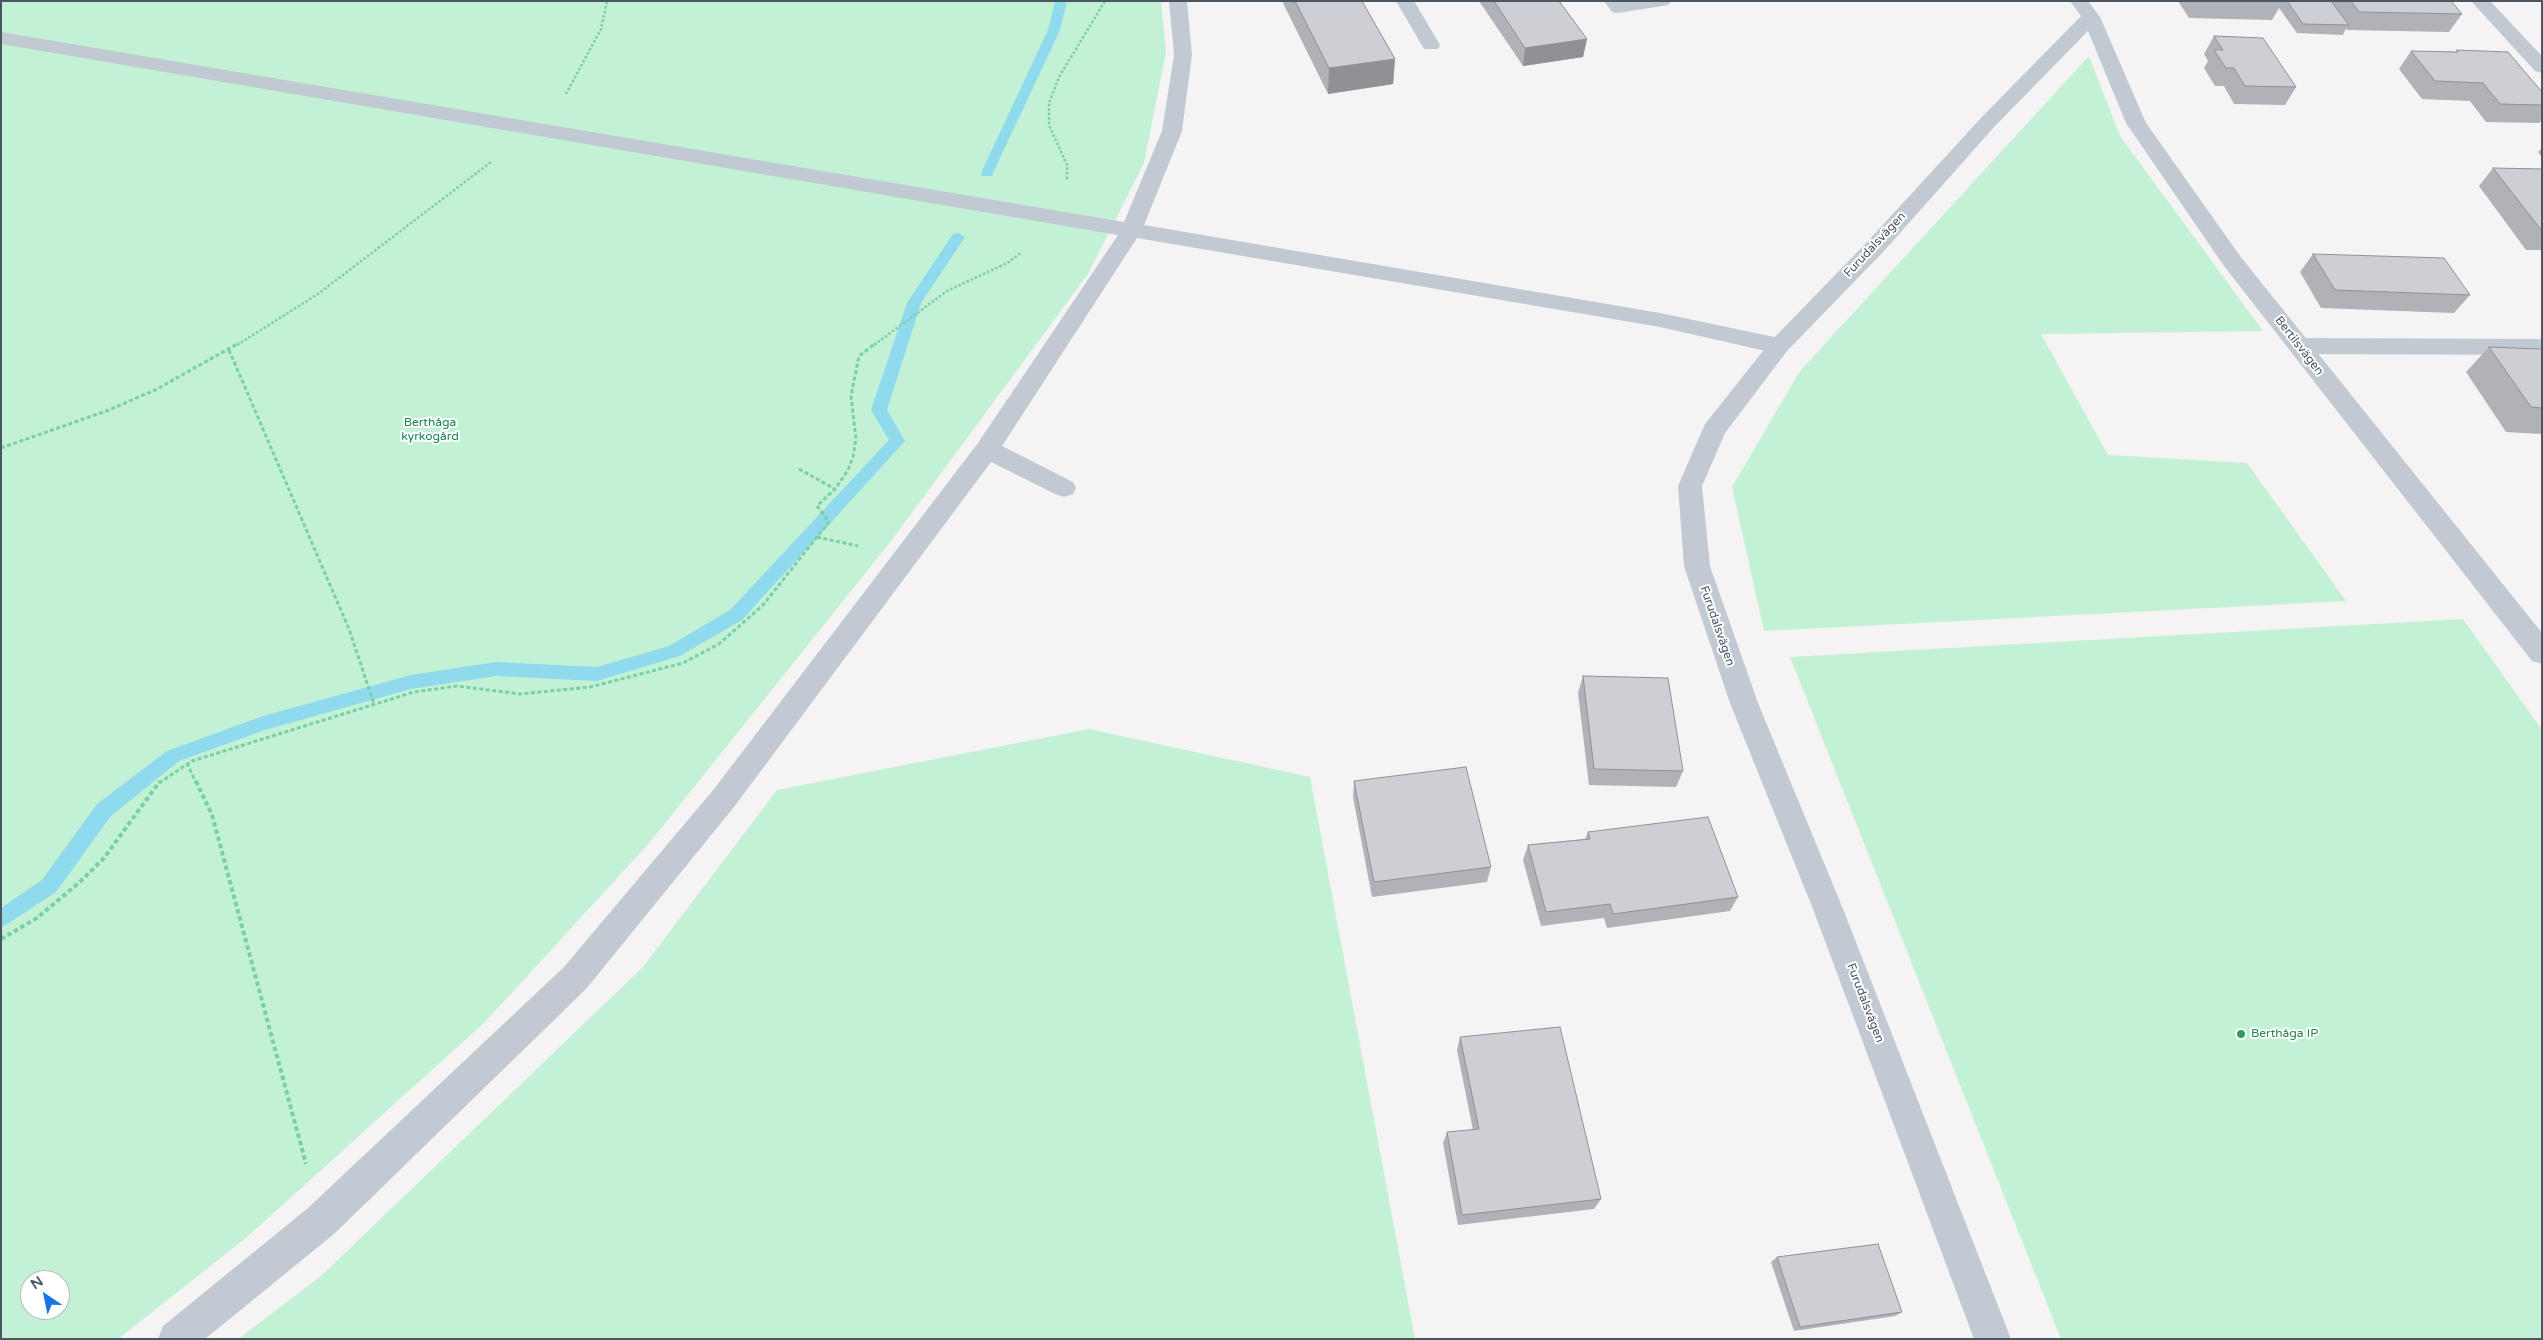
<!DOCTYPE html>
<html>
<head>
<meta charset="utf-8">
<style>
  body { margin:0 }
  #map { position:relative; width:2543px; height:1340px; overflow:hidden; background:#f5f3f3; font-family:"Varela Round",sans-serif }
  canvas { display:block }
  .frame { position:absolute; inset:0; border:2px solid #4a5661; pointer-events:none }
  .north { position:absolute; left:20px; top:1270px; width:50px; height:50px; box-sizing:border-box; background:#fff; border:1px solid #b7bbc0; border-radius:50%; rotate:326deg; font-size:14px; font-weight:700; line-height:20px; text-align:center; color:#4a5661 }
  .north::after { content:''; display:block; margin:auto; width:18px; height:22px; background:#1a73e8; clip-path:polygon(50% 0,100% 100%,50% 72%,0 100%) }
</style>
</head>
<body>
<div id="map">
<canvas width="2543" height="1340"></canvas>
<div class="frame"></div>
<div class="north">N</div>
</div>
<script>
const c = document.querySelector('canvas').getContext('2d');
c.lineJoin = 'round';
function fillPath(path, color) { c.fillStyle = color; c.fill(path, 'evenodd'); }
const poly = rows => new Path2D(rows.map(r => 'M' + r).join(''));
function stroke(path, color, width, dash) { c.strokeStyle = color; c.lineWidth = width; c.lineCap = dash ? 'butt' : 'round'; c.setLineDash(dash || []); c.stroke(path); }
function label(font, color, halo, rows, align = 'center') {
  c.font = font + ' "Varela Round",sans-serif'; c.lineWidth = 4; c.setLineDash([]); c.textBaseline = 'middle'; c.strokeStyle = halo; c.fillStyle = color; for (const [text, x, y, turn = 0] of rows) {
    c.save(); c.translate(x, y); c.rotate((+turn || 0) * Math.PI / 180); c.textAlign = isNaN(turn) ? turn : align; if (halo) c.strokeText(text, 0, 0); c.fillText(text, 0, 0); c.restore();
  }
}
fillPath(poly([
  [1,1,1161,1,1166,52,1144,163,1088,274,891,541,650,842,485,1022,247,1237,118,1339,1,1339],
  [30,1280,60,1280,60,1310,30,1310],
  [2089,56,2120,136,2263,331,2041,334,2108,455,2247,463,2346,601,1764,631,1732,487,1800,371],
  [2463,619,2542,730,2542,1339,2061,1339,1790,657],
  [1089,729,1310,777,1415,1339,238,1339,321,1276,643,967,777,790]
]), '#c3f1d5');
fillPath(poly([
  [1055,1,1067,1,1060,30,993,173,992,176,982,176,981,173,1048,30,1055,1],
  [958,233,965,237,921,303,887,410,905,441,742,620,680,656,597,681,496,676,411,689,265,730,179,761,111,816,56,892,1,928,1,908,42,880,97,804,167,751,263,716,411,675,496,662,597,667,669,646,730,610,889,440,871,410,907,303,953,234,958,233]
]), '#90daee');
stroke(poly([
  [566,94,601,29,607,1],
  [1067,179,1067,165,1049,125,1049,103,1059,77,1105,1],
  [237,345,318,294,491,162],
  [874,345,947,291,1009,262,1022,252]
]), '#7ad0a6', 2.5, [2.5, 2]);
stroke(poly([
  [229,350,349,629,374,704],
  [1,448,109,410,157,389,239,343],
  [799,469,835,489],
  [817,537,858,546],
  [187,763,196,783],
  [159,783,192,761,414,692,457,686,520,694,590,687,683,663,719,644,763,605,829,522,817,506,835,489,848,470,853,457,856,439,851,396,859,356,876,343]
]), '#7ad0a6', 3, [4, 2.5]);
stroke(poly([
  [196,781,212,815,306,1164],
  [1,939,37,918,81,881,104,858,160,781]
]), '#7ad0a6', 4, [4.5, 3]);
fillPath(poly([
  [1169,1,1187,1,1192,55,1182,131,1144,225,1660,313,1779,338,1787,341,1790,346,1787,351,1779,354,1660,327,1137,238,1002,446,1073,482,1076,488,1073,494,1064,497,1055,494,991,462,734,807,586,989,334,1234,205,1339,158,1339,163,1326,308,1208,564,967,714,789,978,443,1118,235,1,44,1,32,1124,222,1162,131,1174,55,1169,1],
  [1396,1,1414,1,1440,45,1438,49,1424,49,1396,1],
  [1604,1,1623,2,1671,1,1668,5,1662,6,1618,13,1612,12,1604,1],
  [2299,338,2542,339,2542,355,2299,354,2291,351,2288,346,2291,341,2299,338]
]), '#c1cad2');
fillPath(poly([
  [2070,1,2088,1,2100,17,2146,123,2240,256,2542,633,2542,664,2532,661,2224,266,2126,123,2088,31,1995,126,1884,251,1787,351,1725,433,1702,486,1710,566,1758,703,1843,909,2011,1339,1974,1339,1813,909,1730,703,1684,566,1678,486,1705,424,1771,341,1868,241,1981,118,2081,16,2070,1],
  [2471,1,2490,1,2542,56,2542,73,2535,71,2471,1]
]), '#c1cad2');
fillPath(poly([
  [1282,1,1362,1,1395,59,1393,84,1328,94],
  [1479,1,1559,1,1587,39,1583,57,1523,66],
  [2178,1,2451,1,2462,14,2449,32,2347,30,2346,28,2343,35,2297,33,2279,8,2272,20,2189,18],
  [2214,36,2296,87,2285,105,2234,104,2224,86,2215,86,2204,68,2208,61,2204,54],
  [2457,50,2542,92,2542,120,2539,123,2486,122,2470,101,2422,99,2399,69,2411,51,2456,52],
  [2542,148,2542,157,2538,152],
  [2493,168,2542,169,2542,250,2526,250,2479,186],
  [2313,254,2470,295,2454,313,2321,308,2300,272],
  [2489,347,2542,349,2542,434,2506,432,2466,372],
  [1583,676,1683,771,1676,787,1589,785,1578,693],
  [1354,781,1491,867,1487,882,1372,897,1353,797],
  [1588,832,1738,897,1730,911,1607,928,1604,918,1541,926,1523,860,1528,845,1585,839],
  [1460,1037,1601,1199,1594,1209,1458,1225,1443,1143,1447,1132,1473,1130,1457,1050],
  [1777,1257,1902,1312,1895,1316,1794,1331,1771,1262]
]), '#b0b2b7');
fillPath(poly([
  [1587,39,1583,57,1523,66,1525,48],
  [1395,59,1393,84,1328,94,1329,68]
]), '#909195');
const building = poly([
  [1295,1,1362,1,1395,59,1329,68,1295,1],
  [1494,1,1559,1,1587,39,1525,48,1494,1],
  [2287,1,2331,1,2349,25,2303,24,2287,1],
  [2351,1,2451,1,2462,14,2359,12,2351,1],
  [2214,36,2263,38,2296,87,2245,86,2234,68,2226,68,2214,50,2223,50,2214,36],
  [2457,50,2508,52,2542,92,2542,105,2500,104,2483,83,2435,81,2411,51,2458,52,2457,50],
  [2493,168,2542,169,2542,231,2493,168],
  [2313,254,2444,258,2470,295,2335,290,2313,254],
  [2489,347,2542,349,2542,408,2531,407,2489,347],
  [1583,676,1668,678,1683,771,1594,769,1583,676],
  [1466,767,1491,867,1374,882,1354,781,1466,767],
  [1708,817,1738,897,1613,914,1610,904,1546,912,1528,845,1590,839,1588,832,1708,817],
  [1560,1027,1601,1199,1462,1215,1447,1132,1479,1129,1460,1037,1560,1027],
  [1878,1244,1902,1312,1800,1327,1777,1257,1878,1244]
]);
fillPath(building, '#cdcfd5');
stroke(building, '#909195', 1);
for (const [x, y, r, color] of [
  [2241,1034,5,"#2e9e5b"]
]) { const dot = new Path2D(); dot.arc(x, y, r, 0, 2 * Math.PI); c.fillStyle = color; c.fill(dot); stroke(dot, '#fff', 2); }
label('12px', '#4a5661', '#fff', [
  ["Furudalsvägen",1875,245,-47],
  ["Bertilsvägen",2299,346,52],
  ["Furudalsvägen",1717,626,71],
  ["Furudalsvägen",1865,1003,69]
]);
label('12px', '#17864f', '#fff', [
  ["Berthåga",430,423],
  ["kyrkogård",430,437]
]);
label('12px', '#27864d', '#fff', [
  ["Berthåga IP",2251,1034]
], 'left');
</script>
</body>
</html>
